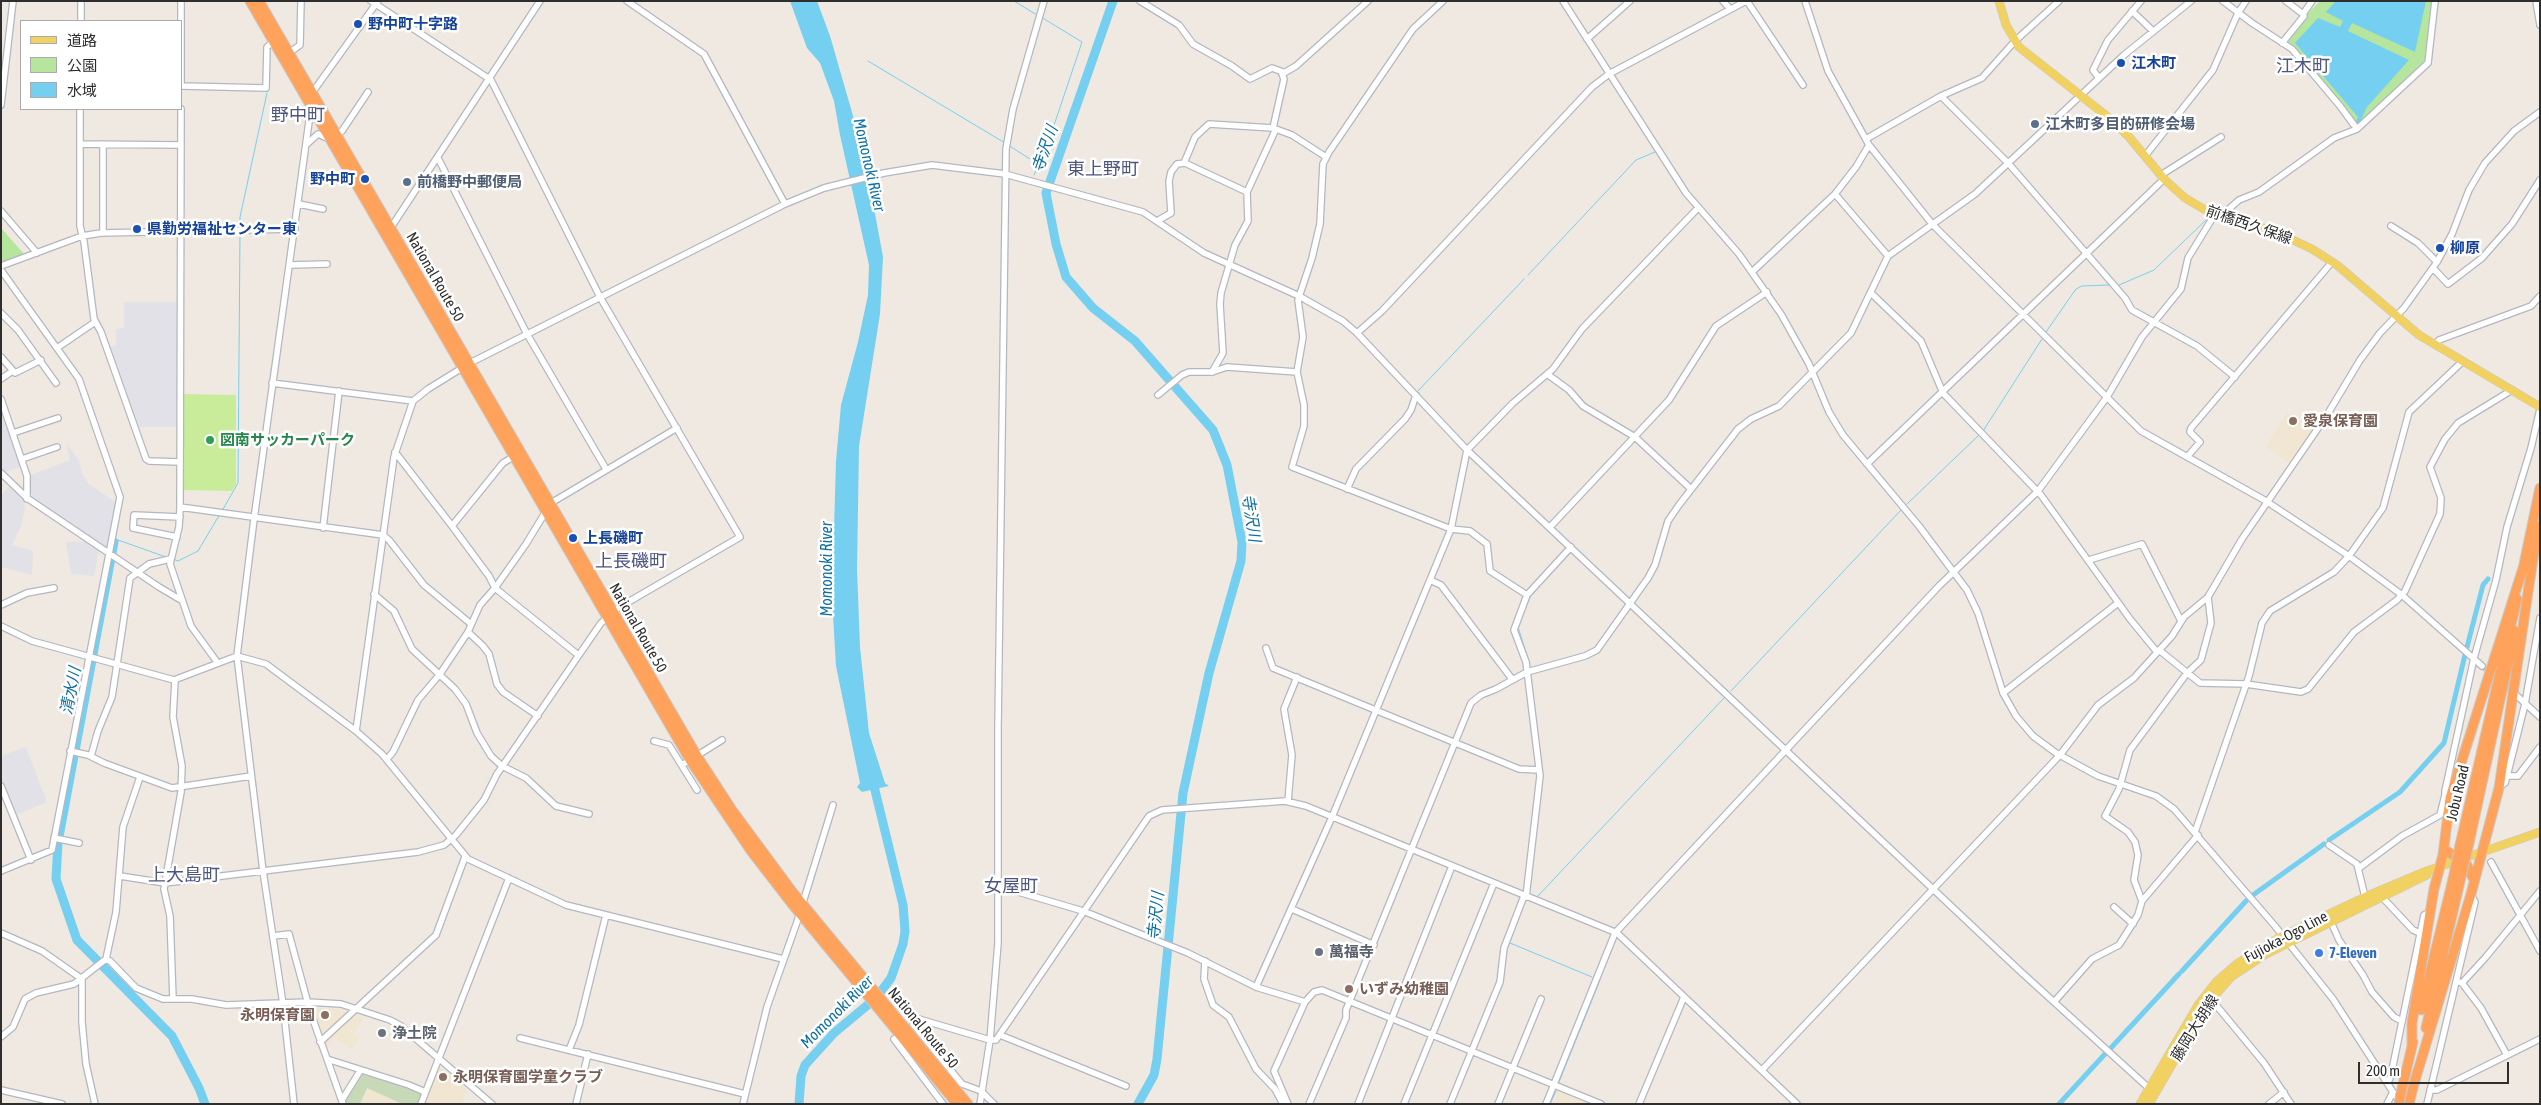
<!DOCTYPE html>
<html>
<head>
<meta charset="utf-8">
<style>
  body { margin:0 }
  #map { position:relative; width:2541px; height:1105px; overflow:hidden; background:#efe9e1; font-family:"Asap Condensed","Noto Sans JP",sans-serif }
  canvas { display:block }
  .frame { position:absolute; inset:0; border:2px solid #2e2e2e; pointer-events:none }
  .legend { position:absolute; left:20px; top:20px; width:162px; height:90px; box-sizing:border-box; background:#fff; border:1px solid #ababab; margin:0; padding:6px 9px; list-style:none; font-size:15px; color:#2e2e2e }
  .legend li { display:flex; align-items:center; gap:10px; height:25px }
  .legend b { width:25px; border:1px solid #ababab }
  .scale { position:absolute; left:2358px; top:1062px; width:151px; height:22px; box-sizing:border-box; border:2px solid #2e2e2e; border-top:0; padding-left:6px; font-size:15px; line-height:18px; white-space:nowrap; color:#2e2e2e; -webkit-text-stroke:4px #fff; paint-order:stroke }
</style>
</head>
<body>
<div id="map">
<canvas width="2541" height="1105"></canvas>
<div class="frame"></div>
<ul class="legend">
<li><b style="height:6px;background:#f2d163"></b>道路</li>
<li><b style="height:14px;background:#b6e59e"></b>公園</li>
<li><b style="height:14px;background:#75cff0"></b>水域</li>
</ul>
<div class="scale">200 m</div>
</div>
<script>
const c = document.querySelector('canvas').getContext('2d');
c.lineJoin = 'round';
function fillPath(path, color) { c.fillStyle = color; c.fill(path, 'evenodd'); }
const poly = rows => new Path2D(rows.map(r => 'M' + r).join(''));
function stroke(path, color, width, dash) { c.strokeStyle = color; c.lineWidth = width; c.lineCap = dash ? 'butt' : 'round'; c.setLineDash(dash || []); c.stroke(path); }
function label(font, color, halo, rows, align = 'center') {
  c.font = font + ' "Asap Condensed","Noto Sans JP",sans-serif'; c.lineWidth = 5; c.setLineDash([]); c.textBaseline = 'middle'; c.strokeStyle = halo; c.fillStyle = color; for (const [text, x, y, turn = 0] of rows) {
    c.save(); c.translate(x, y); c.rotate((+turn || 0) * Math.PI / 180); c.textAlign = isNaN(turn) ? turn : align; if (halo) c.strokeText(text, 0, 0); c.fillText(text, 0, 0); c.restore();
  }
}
fillPath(poly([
  [124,302,177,302,177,427,138,427,109,347,116,346,116,329,124,328],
  [1,407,21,466,4,473,1,471],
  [66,443,79,460,82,474,89,484,118,504,108,550,32,498,29,476,70,460],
  [9,487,24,501,25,508,21,526,12,545,33,551,32,575,1,567,1,495],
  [86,541,99,549,94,576,71,574,66,542],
  [26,747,47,802,16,815,1,777,1,756]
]), '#e3e1e8');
fillPath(poly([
  [2287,413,2315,428,2290,464,2266,446],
  [313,1008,342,1009,348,1013,323,1036],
  [354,1013,364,1017,354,1033,360,1037,352,1049,334,1038,326,1049,323,1043],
  [438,1065,468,1090,462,1104,423,1104],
  [366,1088,402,1104,360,1104],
  [1558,1091,1590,1104,1553,1104]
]), '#f0e6d1');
fillPath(poly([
  [2320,1,2433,1,2425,60,2421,66,2358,126,2286,42,2309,12],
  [1,228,24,254,1,263]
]), '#b6e59e');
fillPath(poly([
  [360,1074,408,1085,423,1092,419,1104,402,1104,367,1088,360,1104,346,1104,345,1101]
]), '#c8d9b8');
fillPath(poly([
  [184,394,236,395,236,485,232,491,183,490]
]), '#c9ec9a');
fillPath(poly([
  [790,1,817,1,830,36,864,154,883,257,880,314,859,446,857,569,860,647,869,733,885,783,889,786,862,792,857,787,860,783,836,666,832,598,836,461,841,405,858,342,868,295,869,265,840,135,834,101,820,63,807,48],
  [2336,1,2426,1,2415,52,2352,23,2348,31,2409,60,2367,107,2359,124,2356,121,2358,117,2295,43,2318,18,2340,27,2343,21,2326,12]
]), '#75cff0');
stroke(poly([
  [1014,1,1037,15],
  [868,61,1005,143],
  [1008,145,1038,164],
  [1034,175,1048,143,1082,42,1041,17],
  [240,228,240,217,267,93],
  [1528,275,1636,160,1655,152],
  [2119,285,2154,270,2206,220],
  [2046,332,2076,289,2082,286,2109,285],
  [1418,391,1524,279],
  [1418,402,1457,443],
  [1983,431,2042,339],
  [1490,475,1566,548],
  [117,481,122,494],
  [1907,504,1980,434],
  [222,511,238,483,240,232],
  [114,542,118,540,166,557],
  [173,559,178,561,198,551,220,514],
  [1557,566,1570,552,1569,551],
  [1521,619,1531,595],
  [1518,627,1528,659],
  [1731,691,1901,510],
  [1542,779,1529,894,1537,897,1725,697],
  [1512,935,1525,901],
  [1510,943,1592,977],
  [1559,1082,1600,980],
  [1550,1104,1556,1091]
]), '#75cff0', 1);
stroke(poly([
  [2467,647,2483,585,2488,579],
  [2329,840,2400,792,2444,743,2465,655],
  [2253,895,2324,844],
  [2182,971,2246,901],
  [2109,1050,2179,974],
  [2059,1104,2105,1054]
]), '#75cff0', 5);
stroke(poly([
  [1113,1,1046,193,1056,244,1066,277,1093,308,1135,341,1213,430,1227,465,1242,542,1241,561,1209,673,1183,793,1157,1059,1154,1075,1138,1104],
  [114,542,58,842,56,879,77,940,172,1036,199,1088,205,1104],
  [799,1104,801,1076,805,1065,834,1033,876,998,891,978,903,944,905,931,903,905,872,778]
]), '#75cff0', 9);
stroke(poly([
  [2482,666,2514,694]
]), '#c8c4bd', 5.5, [5.5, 3]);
const minor = poly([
  [627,1,704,54,785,204],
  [1140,1,1179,25,1193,44,1232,66,1250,79,1272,68,1283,72],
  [1443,1,1413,29,1329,152,1323,164,1320,224,1312,258,1298,300,1303,337,1297,372,1304,405,1304,426,1292,467,1451,529,1470,531,1487,544,1490,571,1527,595],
  [1563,1,1686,193,1739,254,1781,314,1809,364,1829,412,1843,435,1919,526,1967,590,1978,613,2003,693,2016,716,2033,736,2056,753,2098,776,2156,796,2174,809,2275,926,2333,999,2400,1103],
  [1723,1,1730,9],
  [1747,1,1803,85],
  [1805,1,1828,71,1869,145,1933,225,2141,431,2266,501,2349,556,2402,595,2482,666],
  [2223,1,2252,23,2292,49,2340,106,2357,129],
  [2286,1,2303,14],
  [2536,1,2540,25],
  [2132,11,2153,31],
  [81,21,81,1],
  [1587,39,1630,1],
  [2282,43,2304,16,2303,14,2312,1],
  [289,53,300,45,301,1],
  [2099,78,2093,70,2108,40,2141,1],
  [181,86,266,88,267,47,273,42],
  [181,86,181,1],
  [312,93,378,1],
  [1941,96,2009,164,2125,298,2132,310,2197,346,2235,377],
  [1,105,13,1],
  [80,109,80,226,84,242,94,319,101,332,146,459,149,461,180,462],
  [181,109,180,507,179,527,170,564,191,626,217,662],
  [337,135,342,131,368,92],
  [1866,139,1941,96,1982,78,2015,41,2059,1],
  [80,144,181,145],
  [103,144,103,232],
  [307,144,318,134,327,138],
  [2145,156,2213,70,2238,13,2246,1],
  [438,158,527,334,606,469],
  [1184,163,1195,137,1209,124,1273,128,1292,135,1326,157],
  [2161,175,2221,137],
  [1835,194,1888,256],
  [299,204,323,209],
  [1,211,37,253],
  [2221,216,2239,200,2259,192,2334,138,2357,129,2428,63,2435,1],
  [1157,221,1171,213,1169,181,1171,172,1177,164,1185,163,1247,192],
  [2391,226,2418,243,2437,262],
  [390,229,540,1],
  [290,265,327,264],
  [1,266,82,236,101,233,295,229],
  [2433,268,2448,284,2482,258,2512,224,2540,180],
  [1,270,79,379,120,497,52,850,1,871],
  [1752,272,1835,194,1856,167,1869,145],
  [1871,293,1921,341,1943,393,2041,495,2130,619,2157,652],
  [1,313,18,330,56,383],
  [1357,333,1382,311,1592,87,1609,74,1746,1],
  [2435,345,2439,340,2531,306,2540,296],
  [57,348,95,322],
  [1,357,15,373,41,360],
  [1212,372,1223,353,1220,304,1221,293,1235,245,1248,221,1247,192,1275,131,1273,128,1284,79,1282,74,1296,66,1368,1],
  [1547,374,1569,390,1583,406,1635,437,1691,489],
  [1,379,11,372],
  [272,383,413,401],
  [1158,395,1182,375,1189,372,1212,372,1227,367,1297,372],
  [1,399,27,476,27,499],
  [13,433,58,418],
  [395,452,452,526,489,576,495,588,577,654],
  [2187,457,2200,442,2190,432,2191,428,2332,262],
  [22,459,57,447],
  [1867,464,2164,179],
  [1,473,27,498,159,587,181,600],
  [1347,489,1356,469,1405,419,1411,410,1416,395],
  [180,507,383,535,389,540,424,585,471,624],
  [452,526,503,463,513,457],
  [1550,527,1669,400,1716,326,1767,292],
  [323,528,339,391],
  [177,537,133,528,134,515,180,517],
  [2089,560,2142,544,2181,621],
  [1430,580,1441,585,1512,679],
  [374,594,394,611,412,649,455,689,466,704,477,733,491,756,502,766,526,778,556,806,589,814],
  [1,605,27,593,54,588],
  [1,626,32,641,174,680,237,656,266,664,356,731,382,754,468,859,566,905,783,959],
  [468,632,483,646,489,654,497,684,503,692,538,716],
  [1266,648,1273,668,1519,769,1539,770],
  [2159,650,2200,683,2246,684,2301,692,2308,689,2354,632,2397,600,2405,591,2440,514,2441,498,2430,467,2445,439,2458,423,2512,390],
  [2003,693,2118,603],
  [2515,694,2540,717],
  [356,731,394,457,413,401,428,389,470,363,785,204,824,188,884,173,932,165,1005,174,1143,212,1204,253,1299,296,1343,321,1357,333,1467,450,2020,971,2152,1091],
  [654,741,669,745,697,790],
  [70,751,88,755,104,763,172,788,251,776],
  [91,756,98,731,112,697,130,578,149,564,170,559],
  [387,759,393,752,418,700,440,674,468,632,480,605,495,588,526,544,551,503,677,428],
  [682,765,722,740],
  [2507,776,2518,776,2540,747],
  [1,786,31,860],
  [2499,787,2505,783,2507,776,2525,704,2540,618],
  [2450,798,2445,795,2445,791,2474,658,2496,580,2507,527,2531,448,2540,409],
  [1288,801,1292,755,1284,709,1297,677],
  [2195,832,2249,676,2262,623,2270,611,2334,572,2349,556,2383,508,2409,412,2463,361],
  [54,838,79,843],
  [2329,845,2357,864,2365,897],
  [2491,862,2540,951],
  [2359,868,2402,836,2440,815,2445,795],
  [120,876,165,883,418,852,444,845,456,835,484,800,497,774,601,623,618,608,740,537,600,297,491,80,371,1],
  [998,886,1083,911,1188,953,1256,987,1305,1002],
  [1526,897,1540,776,1526,662,1514,630,1527,595,1571,547],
  [2382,897,2413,930,2420,933],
  [2142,901,2134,880,2138,855,2135,842,2128,832,2105,816,2119,789,2130,750,2187,673,2201,660,2211,623,2208,597],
  [2114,907,2133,924],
  [1292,909,1374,945],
  [2331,922,2339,940,2363,975,2372,992,2394,1017,2402,1021],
  [1,933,42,951,82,979],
  [273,936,289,934,310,1011,343,1104],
  [106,959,110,961,136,988,163,999,192,999,226,1005,308,1002,341,1004,390,1020,401,1026,492,1104],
  [1205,961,1204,979,1213,1005,1229,1017,1256,1069,1275,1089,1283,1104],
  [82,979,82,1022,86,1064,95,1104],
  [2459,982,2462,983,2481,1008,2507,1055],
  [2462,983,2485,958,2540,891],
  [1256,987,1332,817,1451,529,1467,450,1513,403,1553,369,1582,329,1698,208],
  [173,999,170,916,164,889,181,792,182,766,173,717,175,680],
  [2211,999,2264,1063,2291,1104],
  [2054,1002,2092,959,2119,945,2138,915,2142,901,2198,835],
  [1000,1035,1126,1086],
  [1,1037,13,1027,25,999,36,993,74,984,106,959,116,912,123,827,140,777],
  [520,1038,745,1094],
  [894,1039,943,1104],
  [320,1042,436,935,465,857],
  [569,1050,579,1025,606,915],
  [327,1059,409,1085,425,1092],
  [1762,1070,2060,755,2098,705,2134,678,2172,636,2184,617,2208,597,2242,539,2327,415,2360,360,2380,333,2404,308,2437,262,2452,234,2469,190,2485,163,2514,131,2540,112],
  [2388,1083,2391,1075,2424,915,2431,912],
  [1,1090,62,1104],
  [2430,1090,2437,1090,2540,1039],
  [342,1100,360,1071],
  [294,1104,283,1004,263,871,237,656,254,519,311,107],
  [421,1104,509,878],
  [576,1104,588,1054],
  [743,1104,767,1007,797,922,833,805],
  [980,1104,990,1040,998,943,998,728,1006,149,1013,109,1044,1],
  [994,1104,981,1091,962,1084,913,1024,912,1017,990,1040,996,1040,1149,816,1162,810,1285,801,1306,806,1617,933,1797,1104],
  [1288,1104,1274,1071,1305,1002,1314,992,1322,990,1601,1104],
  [1309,1104,1346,1018,1346,1010,1471,703,1481,695,1496,689,1527,672,1585,656,1597,650,1648,578,1655,565,1668,521,1679,505,1738,429,1751,419,1779,406,1851,333,1888,256,1975,194,2124,55,2191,1],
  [1358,1104,1452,866],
  [1404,1104,1494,883],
  [1450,1104,1500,982,1504,948,1524,896],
  [1498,1104,1541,999],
  [1546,1104,1615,933,1939,586,2038,491,2107,397,2142,337,2181,289,2188,258,2215,214],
  [1639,1104,1684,997],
  [2269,1104,2284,1092],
  [2387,1104,2393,1092],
  [2427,1104,2475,902,2471,894]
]);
const major = poly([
  [1999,1,2006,25,2019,47,2113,121,2129,137,2164,179,2185,198,2207,211,2276,232,2312,249,2337,265,2419,335,2540,407],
  [2140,1104,2198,1005,2216,982,2238,963,2282,936,2365,897,2424,872,2540,832],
  [2149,1104,2206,1006,2231,977,2266,954,2427,875]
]);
const highway = poly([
  [250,1,690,760,751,851,792,904,957,1104],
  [259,1,697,756,732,810,791,890,968,1104],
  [2533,558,2540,526],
  [2523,569,2540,488],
  [2469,843,2515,631],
  [2460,845,2517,599],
  [2444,849,2467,865,2474,880],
  [2421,1010,2453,879],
  [2426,1028,2461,877],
  [2412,1046,2412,1023,2434,889,2443,855,2450,798,2524,565],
  [2414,1084,2471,894,2499,788,2534,552],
  [2401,1093,2413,1042],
  [2409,1104,2415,1080]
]);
stroke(minor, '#b4b7c1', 8);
stroke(major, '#c9c9c9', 9);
stroke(highway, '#c9c9c9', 11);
stroke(minor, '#fff', 5.5);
stroke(major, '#f2d163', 8);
stroke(highway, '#ffa35c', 9);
const highwayBridge = poly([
  [2461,877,2469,843],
  [2453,879,2460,845],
  [2399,1104,2401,1093]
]);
stroke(highwayBridge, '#c9c9c9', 11, []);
stroke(highwayBridge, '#ffa35c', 9);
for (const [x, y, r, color] of [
  [358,24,5,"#1a4fb4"],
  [2121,63,5,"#1a4fb4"],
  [2035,124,5,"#5c6f8a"],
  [365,179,5,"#1a4fb4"],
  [407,182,5,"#5c6f8a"],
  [137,229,5,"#1a4fb4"],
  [2440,248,5,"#1a4fb4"],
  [2293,421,5,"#8d6e63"],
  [210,440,5,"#2e9e5b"],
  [573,538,5,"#1a4fb4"],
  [1319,952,5,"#6b7280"],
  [2319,953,5,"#3f7fe0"],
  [1349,989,5,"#8d6e63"],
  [325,1015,5,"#8d6e63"],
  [382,1033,5,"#6b7280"],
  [443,1077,5,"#8d6e63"]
]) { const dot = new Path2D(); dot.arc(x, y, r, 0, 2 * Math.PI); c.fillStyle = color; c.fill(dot); stroke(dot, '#fff', 2); }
label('bold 15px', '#164399', '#fff', [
  ["野中町十字路",368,24],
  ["江木町",2131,63],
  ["野中町",355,179,"right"],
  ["県勤労福祉センター東",147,229],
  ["柳原",2450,248],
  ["上長磯町",583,538]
], 'left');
label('bold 15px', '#4e5e75', '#fff', [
  ["江木町多目的研修会場",2045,124],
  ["前橋野中郵便局",417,182]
], 'left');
label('15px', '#2e2e2e', '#fff', [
  ["前橋西久保線",2249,225,19],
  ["National Route 50",435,277,60],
  ["National Route 50",638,628,60],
  ["Jobu Road",2458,793,-77],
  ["Fujioka-Ogo Line",2286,937,-28],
  ["National Route 50",923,1028,50],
  ["藤岡大胡線",2195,1028,-58]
]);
label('bold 15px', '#785e54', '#fff', [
  ["愛泉保育園",2303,421],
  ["いずみ幼稚園",1359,989],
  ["永明保育園",315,1015,"right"],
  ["永明保育園学童クラブ",453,1077]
], 'left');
label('bold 15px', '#27864d', '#fff', [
  ["図南サッカーパーク",220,440]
], 'left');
label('bold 15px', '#5b616d', '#fff', [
  ["萬福寺",1329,952],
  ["浄土院",392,1033]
], 'left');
label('bold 15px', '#366cbe', '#fff', [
  ["7-Eleven",2329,953]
], 'left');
label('italic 16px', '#0d6fa3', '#fff', [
  ["寺沢川",1045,149,-71],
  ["Momonoki River",869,165,77],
  ["寺沢川",1251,518,81],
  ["Momonoki River",827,569,-90],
  ["清水川",71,691,-79],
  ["寺沢川",1156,916,-84],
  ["Momonoki River",837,1012,-45]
]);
label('18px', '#4d5680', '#fff', [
  ["江木町",2303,66],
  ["野中町",298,115],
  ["東上野町",1103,169],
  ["上長磯町",631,561],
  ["上大島町",184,875],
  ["女屋町",1011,886]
]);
</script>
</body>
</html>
